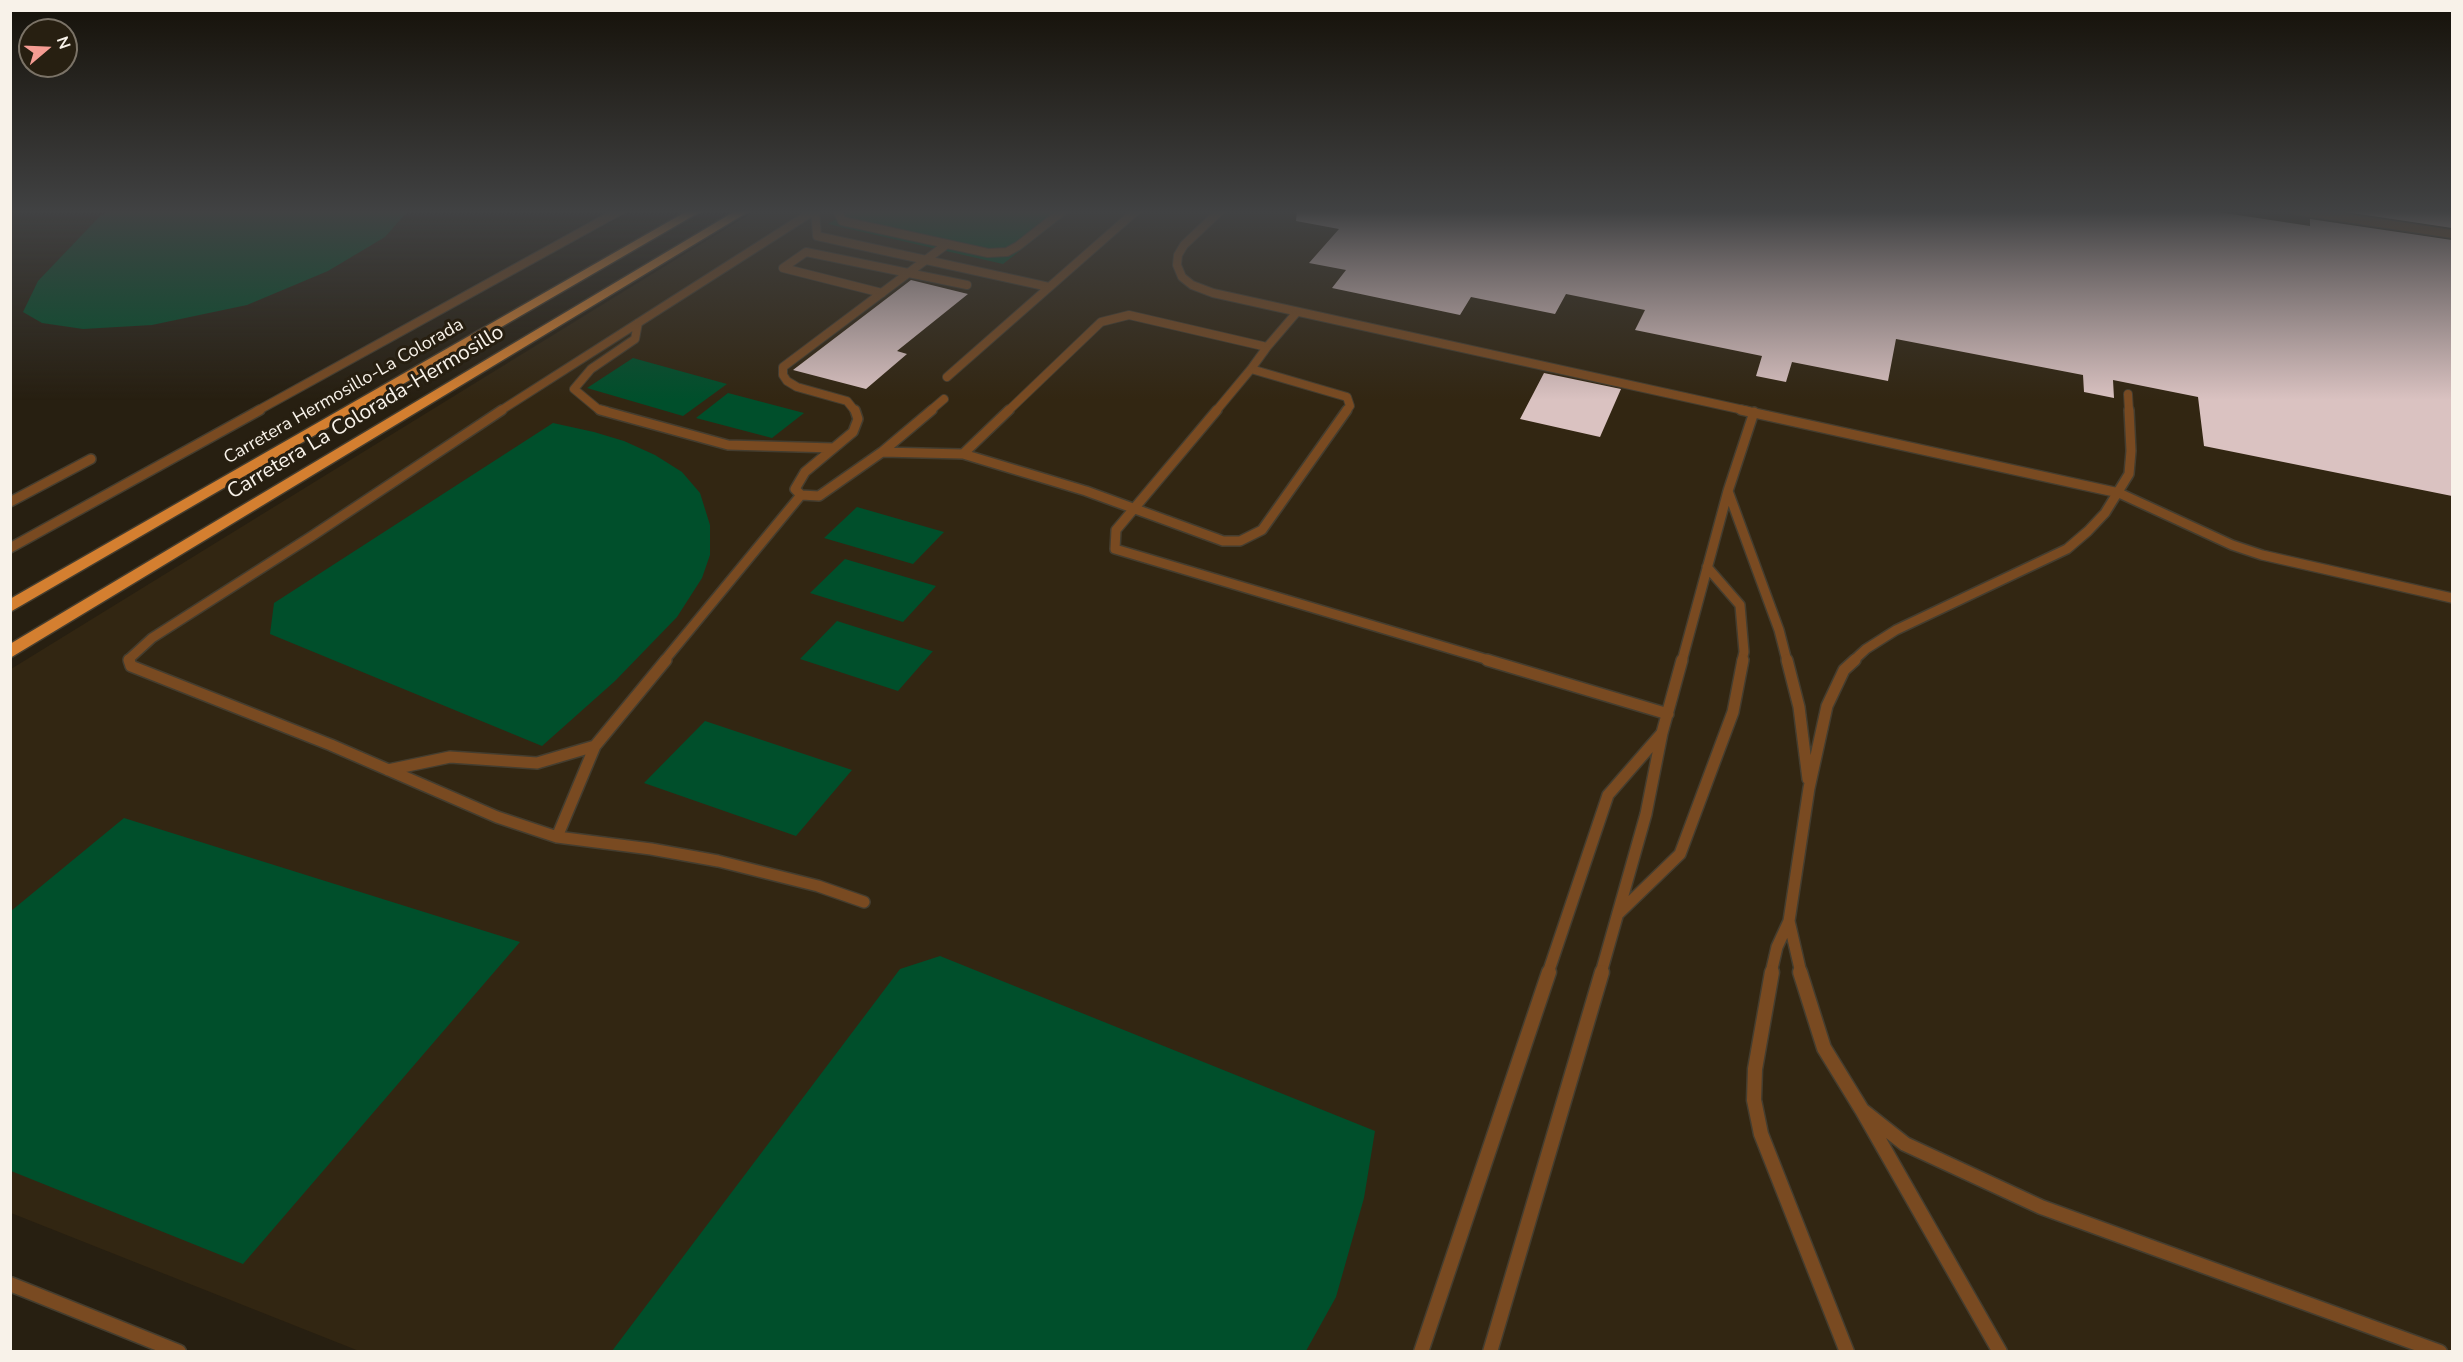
<!DOCTYPE html>
<html>
<head>
<meta charset="utf-8">
<style>
  body { margin:0 }
  #map { position:relative; width:2463px; height:1362px; overflow:hidden; background:#271f11; font-family:"Nunito Sans",sans-serif }
  canvas { display:block }
  .frame { position:absolute; inset:0; border:12px solid #f8f2e9; pointer-events:none }
  .north { position:absolute; left:18px; top:18px; width:60px; height:60px; box-sizing:border-box; background:#271f11; border:2px solid #7b7367; border-radius:50%; rotate:71deg; font-size:16px; font-weight:700; line-height:24px; text-align:center; color:#f8f2e9 }
  .north::after { content:''; display:block; margin:auto; width:21px; height:27px; background:#f59c93; clip-path:polygon(50% 0,100% 100%,50% 72%,0 100%) }
</style>
</head>
<body>
<div id="map">
<canvas width="2463" height="1362"></canvas>
<div class="frame"></div>
<div class="north">N</div>
</div>
<script>
const c = document.querySelector('canvas').getContext('2d');
c.lineJoin = 'round';
function fillPath(path, color) { c.fillStyle = color; c.fill(path, 'evenodd'); }
const poly = rows => new Path2D(rows.map(r => 'M' + r).join(''));
function stroke(path, color, width, dash) { c.strokeStyle = color; c.lineWidth = width; c.lineCap = dash ? 'butt' : 'round'; c.setLineDash(dash || []); c.stroke(path); }
function label(font, color, halo, rows, align = 'center') {
  c.font = font + ' "Nunito Sans",sans-serif'; c.lineWidth = 6; c.setLineDash([]); c.textBaseline = 'middle'; c.strokeStyle = halo; c.fillStyle = color; for (const [text, x, y, turn = 0] of rows) {
    c.save(); c.translate(x, y); c.rotate((+turn || 0) * Math.PI / 180); c.textAlign = isNaN(turn) ? turn : align; if (halo) c.strokeText(text, 0, 0); c.fillText(text, 0, 0); c.restore();
  }
}
fillPath(poly([
  [756,210,2452,210,2452,1351,359,1351,11,1213,11,669]
]), '#322612');
fillPath(poly([
  [113,210,409,210,385,237,328,271,247,305,152,325,83,329,42,323,23,312,38,281,101,215],
  [851,210,1072,210,1003,264,828,224],
  [633,358,727,384,683,416,587,388],
  [728,393,804,413,772,438,696,418],
  [553,423,594,432,624,441,655,455,682,472,700,493,710,525,710,555,702,578,677,617,615,681,542,746,270,634,274,603],
  [857,507,944,532,913,564,824,538],
  [845,559,936,586,903,622,810,593],
  [837,621,932,651,933,651,898,691,800,659],
  [705,721,852,770,796,836,644,783],
  [124,818,520,942,243,1264,11,1171,11,911],
  [940,956,1375,1131,1364,1198,1336,1297,1306,1351,612,1351,900,969]
]), '#004f2b');
fillPath(poly([
  [1297,210,2205,210,2310,226,2310,219,2452,240,2452,496,2204,446,2198,397,2113,380,2114,398,2084,392,2083,375,1896,339,1888,381,1792,362,1786,382,1756,376,1762,356,1635,330,1645,310,1566,294,1555,314,1471,297,1460,315,1332,288,1346,270,1309,263,1339,229,1296,221],
  [2332,210,2452,210,2452,228],
  [911,280,968,294,897,351,907,354,866,389,793,370],
  [1544,373,1621,389,1600,437,1520,419]
]), '#dac2c1');
const serviceFar3 = poly([
  [815,210,817,236,1049,287],
  [837,210,842,221,988,253,1007,252,1018,246,1064,210],
  [1221,210,1184,245,1178,255,1177,265,1182,277,1192,285,1213,293,1748,411],
  [2294,210,2452,234],
  [882,293,783,268,806,252,967,285],
  [1267,347,1297,312],
  [947,377,1137,210],
  [2128,394,2129,411],
  [257,411,621,210],
  [500,411,815,210],
  [606,411,598,409,574,389,591,369,635,339,638,323],
  [855,411,847,401,797,387,787,381,783,375,783,367,947,244],
  [930,411,944,399],
  [1008,411,1101,322,1129,315,1267,347,1251,369,1347,397,1350,406,1346,411],
  [1216,411,1251,369]
]);
const serviceFar2 = poly([
  [600,410,728,445,834,448],
  [855,410,858,419,853,432,805,472,795,489,801,495,819,496,882,452,963,454],
  [1217,410,1116,530,1115,549,1492,661],
  [1741,410,2119,493,2232,545,2262,555,2452,598],
  [882,452,932,410],
  [963,454,1086,491,1223,541,1240,541,1262,530,1347,410],
  [963,454,1009,410],
  [1728,491,1779,630,1787,661],
  [10,502,91,459],
  [10,548,260,410],
  [1707,567,1740,605,1744,652,1742,661],
  [130,661,129,659,152,638,312,536,502,410],
  [664,661,801,495],
  [1682,661,1728,491,1754,412],
  [1853,661,1866,649,1896,630,2067,549,2088,531,2105,513,2129,474,2131,451,2129,410]
]);
const serviceFar1 = poly([
  [129,660,131,666,331,745,497,817,557,837,651,849,718,861,818,886,864,902],
  [1487,660,1668,714],
  [1787,660,1799,707,1808,779],
  [388,770,450,757,537,763,595,746],
  [557,837,595,746,666,660],
  [1619,913,1680,854,1733,712,1743,660],
  [1789,921,1801,973],
  [1548,973,1608,795,1662,733],
  [1601,973,1646,814,1662,733,1682,660],
  [1771,973,1777,947,1789,921,1809,788,1827,706,1844,670,1855,660]
]);
const service = poly([
  [1772,972,1755,1069,1754,1100,1761,1134,1847,1352],
  [1800,972,1824,1048,1862,1110,2000,1352],
  [1862,1110,1905,1144,2041,1207,2440,1352],
  [10,1284,179,1352],
  [1421,1352,1549,972],
  [1490,1352,1602,972]
]);
const trunk = poly([
  [689,210,703,210,10,612,10,599,689,210],
  [737,210,751,210,10,658,10,644,737,210]
]);
stroke(serviceFar3, '#443d2f', 10);
stroke(serviceFar2, '#443d2f', 12);
stroke(serviceFar1, '#443d2f', 14);
stroke(service, '#443d2f', 17);
stroke(trunk, '#443d2f', 3);
stroke(serviceFar3, '#794a21', 8);
stroke(serviceFar2, '#794a21', 9);
stroke(serviceFar1, '#794a21', 11);
stroke(service, '#794a21', 14);
fillPath(trunk, '#d47f30');
const sky = c.createLinearGradient(0, 0, 0, 400);
sky.addColorStop(0, '#151109');
sky.addColorStop(0.53, '#414243');
sky.addColorStop(1, '#41424300');
c.fillStyle = sky;
c.fillRect(0, 0, 2463, 400);
label('18px', '#f8f2e9', '#271f11', [
  ["Carretera Hermosillo-La Colorada",344,392,-30]
]);
label('21px', '#f8f2e9', '#271f11', [
  ["Carretera La Colorada-Hermosillo",366,413,-31]
]);
</script>
</body>
</html>
